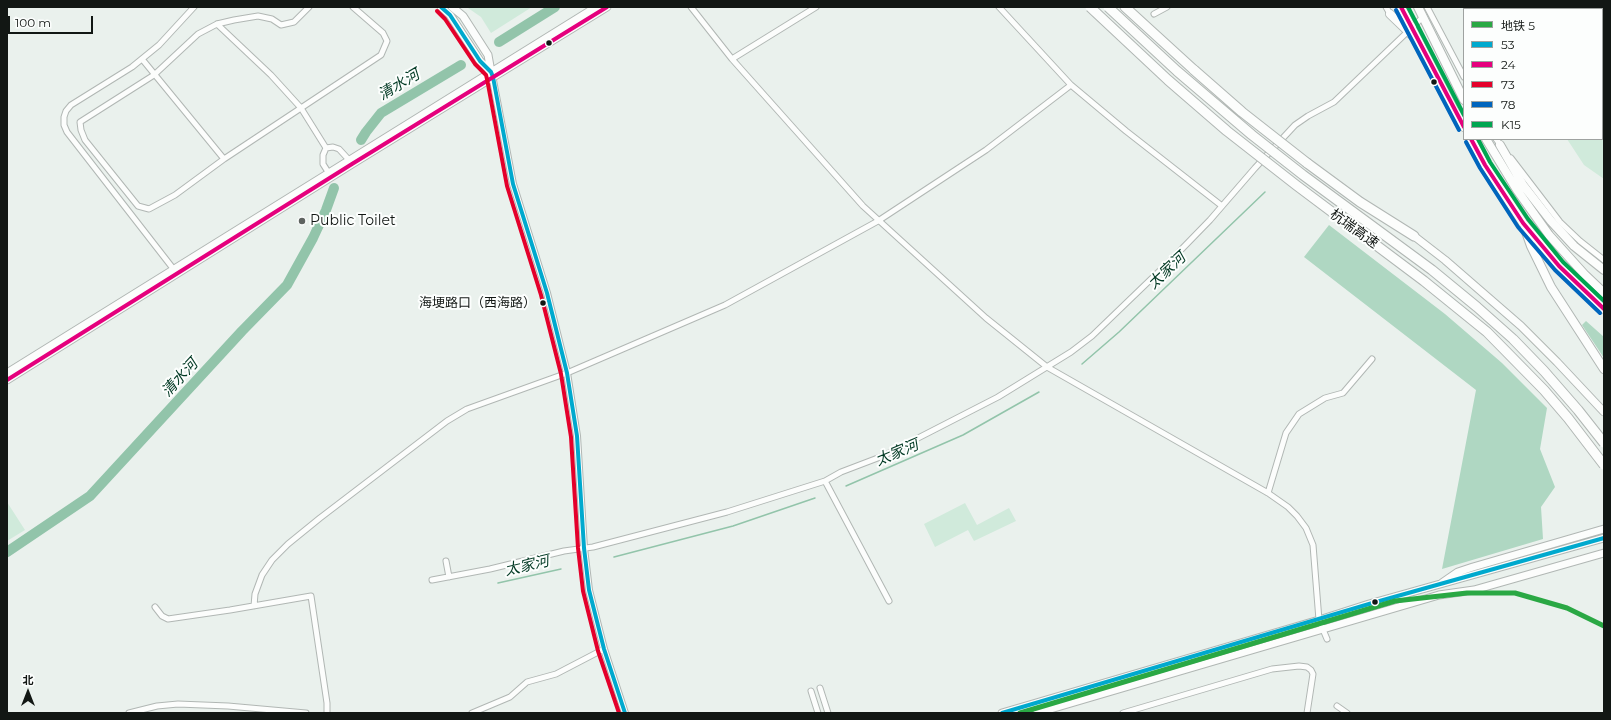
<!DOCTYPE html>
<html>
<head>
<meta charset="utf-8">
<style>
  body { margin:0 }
  #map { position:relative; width:1611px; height:720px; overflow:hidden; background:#eaf1ed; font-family:Montserrat,"Noto Sans SC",sans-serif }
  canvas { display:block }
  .frame { position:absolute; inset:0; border:8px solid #121714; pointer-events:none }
  .legend { position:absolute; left:1463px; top:8px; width:140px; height:132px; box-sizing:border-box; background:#fcfefd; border:1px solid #9ea2a0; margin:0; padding:5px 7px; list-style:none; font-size:12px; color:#121714 }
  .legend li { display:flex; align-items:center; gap:8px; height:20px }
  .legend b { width:20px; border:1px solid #9ea2a0 }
  .north { position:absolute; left:8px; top:672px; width:40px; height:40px; -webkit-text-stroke:3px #fcfefd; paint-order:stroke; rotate:0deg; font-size:11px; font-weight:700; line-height:16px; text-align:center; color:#121714 }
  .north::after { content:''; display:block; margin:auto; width:14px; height:18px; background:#121714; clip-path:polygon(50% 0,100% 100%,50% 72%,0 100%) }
  .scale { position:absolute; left:8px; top:16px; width:85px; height:18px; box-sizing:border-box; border:2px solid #121714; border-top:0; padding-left:5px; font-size:12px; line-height:14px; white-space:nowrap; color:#121714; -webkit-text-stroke:3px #fcfefd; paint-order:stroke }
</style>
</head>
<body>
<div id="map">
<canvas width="1611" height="720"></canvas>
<div class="frame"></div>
<ul class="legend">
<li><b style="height:5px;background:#2aa844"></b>地铁 5</li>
<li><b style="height:5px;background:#00a9ce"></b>53</li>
<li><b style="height:5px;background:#e5007d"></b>24</li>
<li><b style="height:5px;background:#e4002b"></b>73</li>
<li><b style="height:5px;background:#0065bd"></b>78</li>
<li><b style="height:5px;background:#00a651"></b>K15</li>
</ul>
<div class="north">北</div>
<div class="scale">100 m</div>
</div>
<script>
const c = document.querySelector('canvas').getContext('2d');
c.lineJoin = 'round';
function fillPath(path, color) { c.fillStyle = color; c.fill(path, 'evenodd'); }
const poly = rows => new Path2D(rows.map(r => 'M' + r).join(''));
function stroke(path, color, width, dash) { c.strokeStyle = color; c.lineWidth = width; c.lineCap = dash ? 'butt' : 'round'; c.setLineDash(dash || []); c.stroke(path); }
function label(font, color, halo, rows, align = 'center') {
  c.font = font + ' Montserrat,"Noto Sans SC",sans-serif'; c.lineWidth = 4; c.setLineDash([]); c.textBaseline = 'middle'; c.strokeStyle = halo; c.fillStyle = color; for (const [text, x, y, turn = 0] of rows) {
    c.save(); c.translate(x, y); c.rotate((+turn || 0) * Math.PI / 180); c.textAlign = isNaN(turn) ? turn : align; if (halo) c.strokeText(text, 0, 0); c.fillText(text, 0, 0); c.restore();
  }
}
fillPath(poly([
  [469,7,532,7,491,33,481,17,468,8],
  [1594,7,1604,7,1604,179,1584,165,1567,139,1602,139,1602,9,1594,9],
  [7,502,25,530,7,541],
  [965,503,977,525,1009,508,1016,521,974,541,968,530,935,547,924,524]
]), '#d0eadb');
fillPath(poly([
  [1329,225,1445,314,1502,363,1547,408,1540,449,1555,487,1541,507,1543,539,1442,569,1476,390,1304,257],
  [1586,321,1604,337,1604,358,1582,325]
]), '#afd7c2');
stroke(poly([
  [1082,364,1119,332,1265,192],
  [846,486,963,435,1039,392],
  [614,557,733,526,815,498],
  [498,583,561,569]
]), '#92c4aa', 1.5);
stroke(poly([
  [499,42,555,7],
  [361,140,366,132,381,113,461,65],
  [7,552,90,496,242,331,287,285,313,238,326,210,334,188]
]), '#92c4aa', 10);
const minor = poly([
  [309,7,294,22,281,25,272,19,258,16,234,20,217,24,198,34,154,75,80,122,81,130,85,140,138,206,149,209,175,195,224,159,381,55,387,41,383,33,353,7],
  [691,7,732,59,863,206,986,318,1047,367,1268,493,1288,507,1297,516,1306,528,1313,545,1319,620,1327,639],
  [999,7,1071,85,1126,131,1222,206],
  [1386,7,1390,14],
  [1427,7,1464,77],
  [1154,14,1167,7],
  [217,24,271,75,301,108,326,148],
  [142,59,224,159],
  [732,59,816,7],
  [1496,139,1502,147],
  [1511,158,1560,222,1580,241,1604,260],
  [330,175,323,164,323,155,326,148,333,147,339,149,350,161],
  [175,271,67,132,64,125,64,117,66,111,71,105,132,67,159,45,194,7],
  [825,481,889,601],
  [1268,493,1286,433,1299,414,1325,398,1343,393,1372,359],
  [446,561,449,577],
  [432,580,490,569,564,551,593,547,727,512,825,481,841,472,883,456,998,397,1071,352,1092,336,1174,257,1210,220,1255,168,1295,125,1308,116,1334,102,1423,17],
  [254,606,255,594,262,575,272,560,288,544,320,518,447,421,467,409,567,373,725,305,878,221,986,150,1071,85],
  [155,607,162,616,168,619,230,610,311,596,327,703,327,713],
  [820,688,828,713],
  [811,691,818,713],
  [1337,706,1347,713],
  [129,713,157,706,178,704,228,706,306,713],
  [472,713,510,697,527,682,556,674,604,649],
  [1123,713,1272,669,1299,666,1307,667,1311,670,1313,674,1307,713]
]);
const tertiary = poly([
  [492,75,513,184,547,293,567,373,577,436,584,548,589,590,604,649,625,713]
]);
const secondary = poly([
  [441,7,450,15,480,61,491,72],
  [452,7,463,16,488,55,491,72],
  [1414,236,1445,260,1521,326,1557,362,1604,412],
  [7,373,596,7],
  [7,380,352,164,607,7],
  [1442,583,1458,572,1473,567,1604,529],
  [1002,713,1319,620,1369,604,1604,538],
  [1037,713,1439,595,1474,590,1604,553]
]);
const primary = poly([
  [1401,7,1454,110,1464,127],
  [1418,7,1464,100],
  [1390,14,1415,38],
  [1471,139,1485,165,1523,223,1559,266,1604,309],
  [1486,139,1517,190,1549,235,1585,275,1604,293],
  [1500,145,1523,185,1551,221,1574,246,1604,270],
  [1525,229,1531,246,1551,287,1604,369]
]);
const motorway = poly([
  [1125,7,1194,70],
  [1307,163,1360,202,1414,236]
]);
stroke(minor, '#b1b7b4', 7);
stroke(tertiary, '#b1b7b4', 8);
stroke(secondary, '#b1b7b4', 9);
stroke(primary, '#b1b7b4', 10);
stroke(motorway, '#b1b7b4', 11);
stroke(minor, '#fcfdfc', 5);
stroke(tertiary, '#fcfdfc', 6);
stroke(secondary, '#fcfdfc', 7);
stroke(primary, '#fcfdfc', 8);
stroke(motorway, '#fcfdfc', 9);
const motorwayBridge = poly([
  [1090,7,1168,80,1227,131,1296,185,1424,281,1487,332,1544,390,1568,418,1604,465],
  [1108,7,1177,71,1252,135,1303,175,1432,270,1477,307,1513,339,1544,371,1578,410,1604,443],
  [1194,70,1242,112,1307,163]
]);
stroke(motorwayBridge, '#b1b7b4', 11, []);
stroke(motorwayBridge, '#fcfdfc', 9);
stroke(poly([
  [441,7,450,15,480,61,491,72,493,77,513,184,547,293,567,373,577,436,584,548,589,590,604,649,625,713],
  [1002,713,1369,604,1604,538]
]), '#00a9ce', 4);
stroke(poly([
  [1401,7,1464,127],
  [1471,139,1485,165,1523,223,1559,266,1604,309],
  [7,380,352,164,607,7]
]), '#e5007d', 4);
stroke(poly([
  [437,11,445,19,475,64,486,75,487,79,507,186,541,295,561,374,571,437,578,548,583,591,598,651,619,713]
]), '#e4002b', 4);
stroke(poly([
  [1396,10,1459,130],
  [1466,142,1480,168,1518,227,1555,270,1600,313]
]), '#0065bd', 4);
stroke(poly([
  [1408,7,1464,115],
  [1478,139,1490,162,1528,219,1563,262,1604,301]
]), '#00a651', 4);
stroke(poly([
  [1020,713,1395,601,1467,593,1515,593,1567,608,1604,626]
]), '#2aa844', 5);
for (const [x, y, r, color] of [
  [549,43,3.5,"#121714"],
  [1434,82,3.5,"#121714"],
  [302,221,4,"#5e6360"],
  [543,303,3.5,"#121714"],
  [1375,602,3.5,"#121714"]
]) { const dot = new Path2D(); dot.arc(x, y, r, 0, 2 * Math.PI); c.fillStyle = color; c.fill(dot); stroke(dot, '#fcfefd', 1.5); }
label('13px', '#121714', '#fcfefd', [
  ["海埂路口（西海路）",536,303]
], 'right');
label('14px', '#121714', '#fcfefd', [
  ["Public Toilet",310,221]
], 'left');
label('14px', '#121714', '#fcfefd', [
  ["杭瑞高速",1354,229,36]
]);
label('italic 15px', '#003923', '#fcfefd', [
  ["清水河",399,85,-31],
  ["太家河",1167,271,-43],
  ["清水河",180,378,-47],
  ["太家河",897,453,-23],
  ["太家河",527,566,-13]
]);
</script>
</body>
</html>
